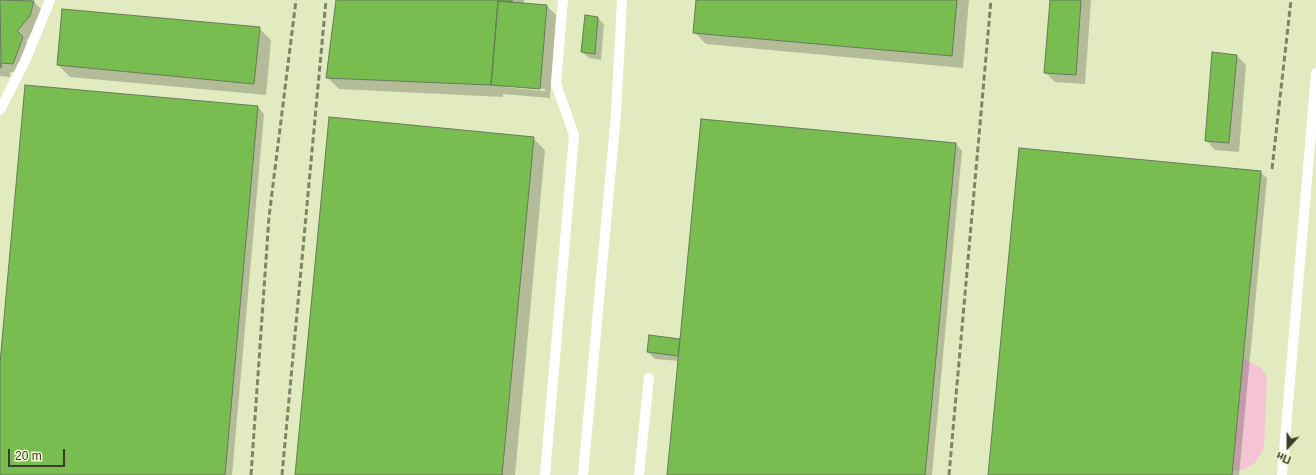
<!DOCTYPE html>
<html>
<head>
<meta charset="utf-8">
<style>
  body { margin:0 }
  #map { position:relative; width:1316px; height:475px; overflow:hidden; background:#e2eac0; font-family:Helvetica,sans-serif }
  canvas { display:block }
  .north { position:absolute; left:1268px; top:427px; width:40px; height:40px; -webkit-text-stroke:3px #f0f7cd; paint-order:stroke; rotate:201deg; font-size:11px; font-weight:700; line-height:16px; text-align:center; color:#3b3d2d }
  .north::after { content:''; display:block; margin:auto; width:14px; height:18px; background:#3b3d2d; clip-path:polygon(50% 0,100% 100%,50% 72%,0 100%) }
  .scale { position:absolute; left:8px; top:449px; width:57px; height:18px; box-sizing:border-box; border:2px solid #3b3d2d; border-top:0; padding-left:5px; font-size:12px; line-height:14px; white-space:nowrap; color:#3b3d2d; -webkit-text-stroke:3px #f0f7cd; paint-order:stroke }
</style>
</head>
<body>
<div id="map">
<canvas width="1316" height="475"></canvas>
<div class="north">Пн</div>
<div class="scale">20 m</div>
</div>
<script>
const c = document.querySelector('canvas').getContext('2d');
c.lineJoin = 'round';
function fillPath(path, color) { c.fillStyle = color; c.fill(path, 'evenodd'); }
const poly = rows => new Path2D(rows.map(r => 'M' + r).join(''));
function stroke(path, color, width, dash) { c.strokeStyle = color; c.lineWidth = width; c.lineCap = dash ? 'butt' : 'round'; c.setLineDash(dash || []); c.stroke(path); }
fillPath(poly([
  [1243,358,1261,368,1267,377,1264,448,1255,463,1245,469,1233,471]
]), '#f4c4d5');
fillPath(poly([
  [0,0,32,0,43,11,39,25,26,41,32,48,23,73,10,72,10,77,0,76],
  [337,0,524,0,524,4,547,6,556,15,550,98,503,94,503,97,339,89,327,77],
  [504,85,545,89,545,91,504,87],
  [697,0,969,0,963,68,706,44,694,32],
  [1051,0,1091,0,1085,84,1055,82,1045,72],
  [598,18,604,24,601,60,589,58,582,52],
  [259,28,271,40,266,95,70,77,58,65],
  [1237,56,1246,65,1239,152,1215,150,1206,140],
  [258,107,264,114,232,475,0,475,0,374],
  [702,120,956,144,962,151,932,475,668,475,679,361,655,359,648,352,650,336,681,340],
  [533,138,545,150,515,475,296,475],
  [1260,172,1267,178,1239,475,989,475]
]), '#0003');
const building = poly([
  [0,0,34,1,30,16,17,31,23,37,13,64,1,63,1,68,0,0],
  [336,0,512,0,512,2,498,1,491,85,326,78,336,0],
  [696,0,957,0,952,56,693,33,696,0],
  [1050,0,1081,0,1076,75,1044,73,1050,0],
  [498,1,547,5,540,89,491,85,498,1],
  [62,9,260,27,254,84,57,65,62,9],
  [585,15,598,17,595,54,581,52,585,15],
  [1212,52,1237,55,1229,143,1205,141,1212,52],
  [25,85,258,106,225,475,0,475,0,363,25,85],
  [329,117,534,137,502,475,295,475,329,117],
  [701,119,956,143,925,475,667,475,701,119],
  [1019,148,1261,171,1232,475,988,475,1019,148],
  [649,335,680,339,678,356,647,352,649,335]
]);
fillPath(building, '#79bc50');
stroke(building, '#657b5a', 1);
stroke(poly([
  [0,110,25,61,50,0],
  [545,475,574,135,556,84,563,0],
  [583,475,616,114,622,0],
  [639,475,649,378],
  [1282,475,1316,73]
]), '#fff', 10);
stroke(poly([
  [1272,169,1291,0],
  [251,475,269,217,296,0],
  [282,475,326,0],
  [949,475,991,0]
]), '#7f8368', 3, [6, 3]);
</script>
</body>
</html>
